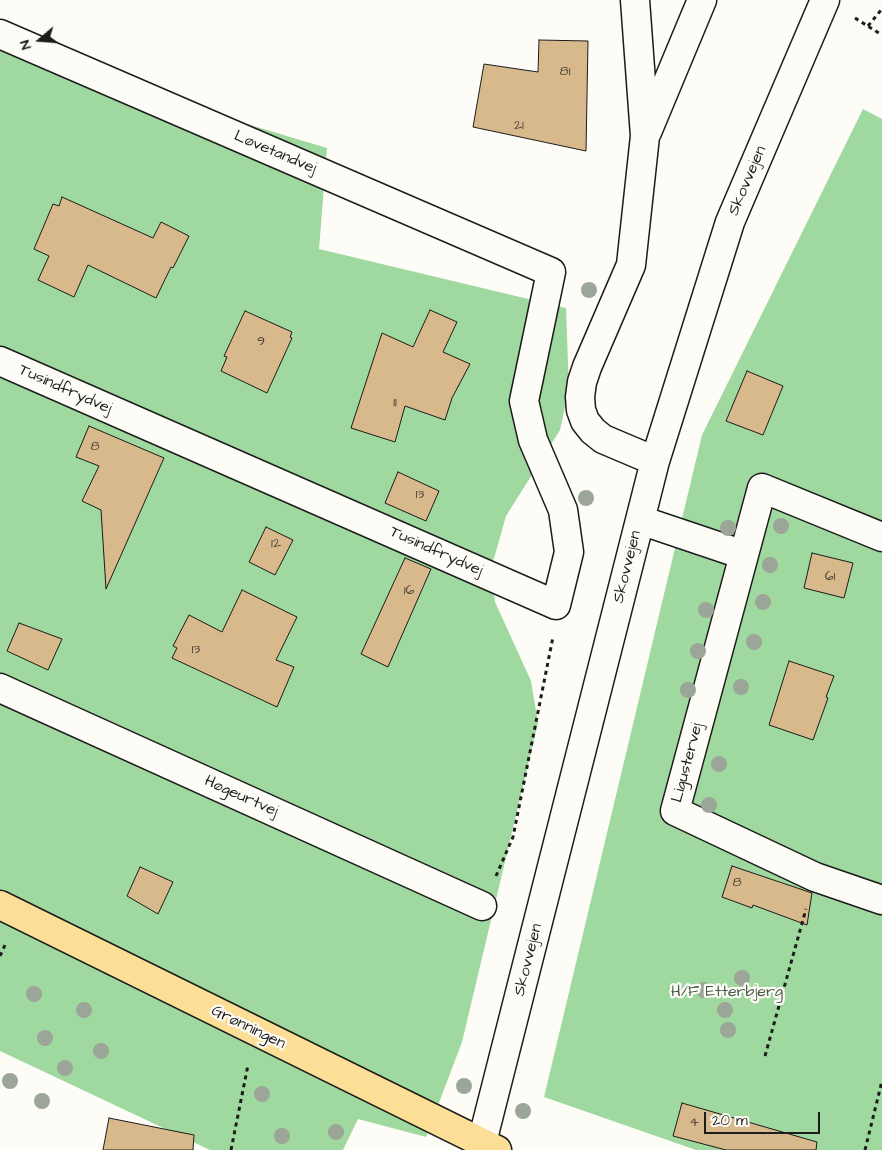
<!DOCTYPE html>
<html>
<head>
<meta charset="utf-8">
<style>
  body { margin:0 }
  #map { position:relative; width:882px; height:1150px; overflow:hidden; background:#fdfcf7; font-family:"Architects Daughter",sans-serif }
  canvas { display:block }
  .north { position:absolute; left:15px; top:15px; width:50px; height:50px; -webkit-text-stroke:4px #fdfcf7; paint-order:stroke; rotate:252deg; font-size:14px; font-weight:700; line-height:20px; text-align:center; color:#1c1c1c }
  .north::after { content:''; display:block; margin:auto; width:18px; height:22px; background:#1c1c1c; clip-path:polygon(50% 0,100% 100%,50% 72%,0 100%) }
  .scale { position:absolute; left:704px; top:1112px; width:116px; height:22px; box-sizing:border-box; border:2px solid #1c1c1c; border-top:0; padding-left:6px; font-size:15px; line-height:18px; white-space:nowrap; color:#1c1c1c; -webkit-text-stroke:4px #fdfcf7; paint-order:stroke }
</style>
</head>
<body>
<div id="map">
<canvas width="882" height="1150"></canvas>
<div class="north">N</div>
<div class="scale">20 m</div>
</div>
<script>
const c = document.querySelector('canvas').getContext('2d');
c.lineJoin = 'round';
function fillPath(path, color) { c.fillStyle = color; c.fill(path, 'evenodd'); }
const poly = rows => new Path2D(rows.map(r => 'M' + r).join(''));
function stroke(path, color, width, dash) { c.strokeStyle = color; c.lineWidth = width; c.lineCap = dash ? 'butt' : 'round'; c.setLineDash(dash || []); c.stroke(path); }
function label(font, color, halo, rows, align = 'center') {
  c.font = font + ' "Architects Daughter",sans-serif'; c.lineWidth = 4.5; c.setLineDash([]); c.textBaseline = 'middle'; c.strokeStyle = halo; c.fillStyle = color; for (const [text, x, y, turn = 0] of rows) {
    c.save(); c.translate(x, y); c.rotate((+turn || 0) * Math.PI / 180); c.textAlign = isNaN(turn) ? turn : align; if (halo) c.strokeText(text, 0, 0); c.fillText(text, 0, 0); c.restore();
  }
}
fillPath(poly([
  [0,50,327,148,319,249,566,308,569,389,560,430,506,516,491,569,495,602,531,681,538,723,462,1042,426,1137,358,1119,343,1150,210,1150,0,1051],
  [863,109,882,119,882,1150,696,1150,544,1097,702,435]
]), '#9fd99f');
const building = poly([
  [539,40,588,41,586,151,473,127,484,64,538,72,539,40],
  [62,197,153,238,161,222,189,236,173,268,171,267,156,298,88,265,74,297,38,280,49,256,34,249,53,204,59,206,62,197],
  [430,310,457,322,443,352,470,364,452,398,445,420,405,406,395,442,351,428,382,333,413,347,430,310],
  [245,311,292,332,290,337,292,338,267,393,221,371,227,357,224,356,245,311],
  [747,371,783,386,763,435,726,421,747,371],
  [89,426,164,458,106,589,101,510,82,501,99,466,76,457,89,426],
  [398,472,439,491,426,521,385,503,398,472],
  [266,527,293,540,275,575,249,562,266,527],
  [812,553,853,563,844,598,804,588,812,553],
  [405,558,431,569,388,667,361,654,405,558],
  [242,590,297,617,276,660,294,667,277,707,172,658,177,648,173,646,189,615,222,632,242,590],
  [19,623,62,639,48,670,7,651,19,623],
  [789,661,834,676,826,697,828,698,813,740,769,725,789,661],
  [732,866,812,893,807,925,753,905,752,908,722,897,732,866],
  [140,867,173,882,158,914,127,896,140,867],
  [682,1103,817,1142,816,1150,726,1150,673,1136,682,1103],
  [109,1118,194,1135,193,1150,103,1150,109,1118]
]);
fillPath(building, '#d8b98c');
stroke(building, '#1c1c1c', 1);
const minor = poly([
  [635,0,645,136,631,265,587,367,582,382,580,397,581,410,585,421,593,431,603,439,655,461],
  [0,34,551,272,524,401,533,440,563,510,569,552,556,605,0,361],
  [647,132,702,0],
  [640,520,744,555],
  [882,537,762,488,675,811,815,877,882,900],
  [0,688,482,906],
  [480,1150,655,461,730,222,825,0]
]);
const major = poly([
  [0,905,497,1150]
]);
stroke(minor, '#1c1c1c', 31);
stroke(major, '#1c1c1c', 31);
stroke(poly([
  [855,18,882,35],
  [868,26,882,9],
  [496,876,513,837,553,637],
  [0,956,5,945],
  [765,1056,806,909],
  [231,1150,248,1065],
  [865,1150,882,1081]
]), '#1c1c1c', 3, [4, 4]);
stroke(minor, '#fdfcf7', 28);
stroke(major, '#fcde96', 28);
c.fillStyle = '#9ba598';
for (const [x, y] of [
  [589,290],
  [586,498],
  [781,526],
  [728,528],
  [770,565],
  [763,602],
  [706,610],
  [754,642],
  [698,651],
  [741,687],
  [688,690],
  [719,764],
  [709,805],
  [742,978],
  [704,990],
  [34,994],
  [84,1010],
  [725,1010],
  [728,1030],
  [45,1038],
  [101,1051],
  [65,1068],
  [10,1081],
  [464,1086],
  [262,1094],
  [42,1101],
  [523,1111],
  [336,1132],
  [282,1136]
]) { c.beginPath(); c.arc(x, y, 8, 0, 2 * Math.PI); c.fill(); }
label('14px', '#4b4338', null, [
  ["81",565,72],
  ["21",519,126],
  ["9",261,342],
  ["11",395,403],
  ["8",95,447],
  ["13",420,495],
  ["12",276,544],
  ["61",830,577],
  ["16",409,591],
  ["13",196,650],
  ["8",737,883],
  ["4",694,1123]
]);
label('16px', '#1c1c1c', '#fdfcf7', [
  ["Løvetandvej",275,153,23],
  ["Skovvejen",748,181,-67],
  ["Tusindfrydvej",65,390,24],
  ["Tusindfrydvej",436,552,24],
  ["Skovvejen",628,567,-76],
  ["Ligustervej",688,763,-75],
  ["Høgeurtvej",241,797,24],
  ["Skovvejen",529,960,-76],
  ["Grønningen",248,1028,26]
]);
label('16px', '#4a5e4a', '#fdfcf7', [
  ["H/F Etterbjerg",727,993]
]);
</script>
</body>
</html>
